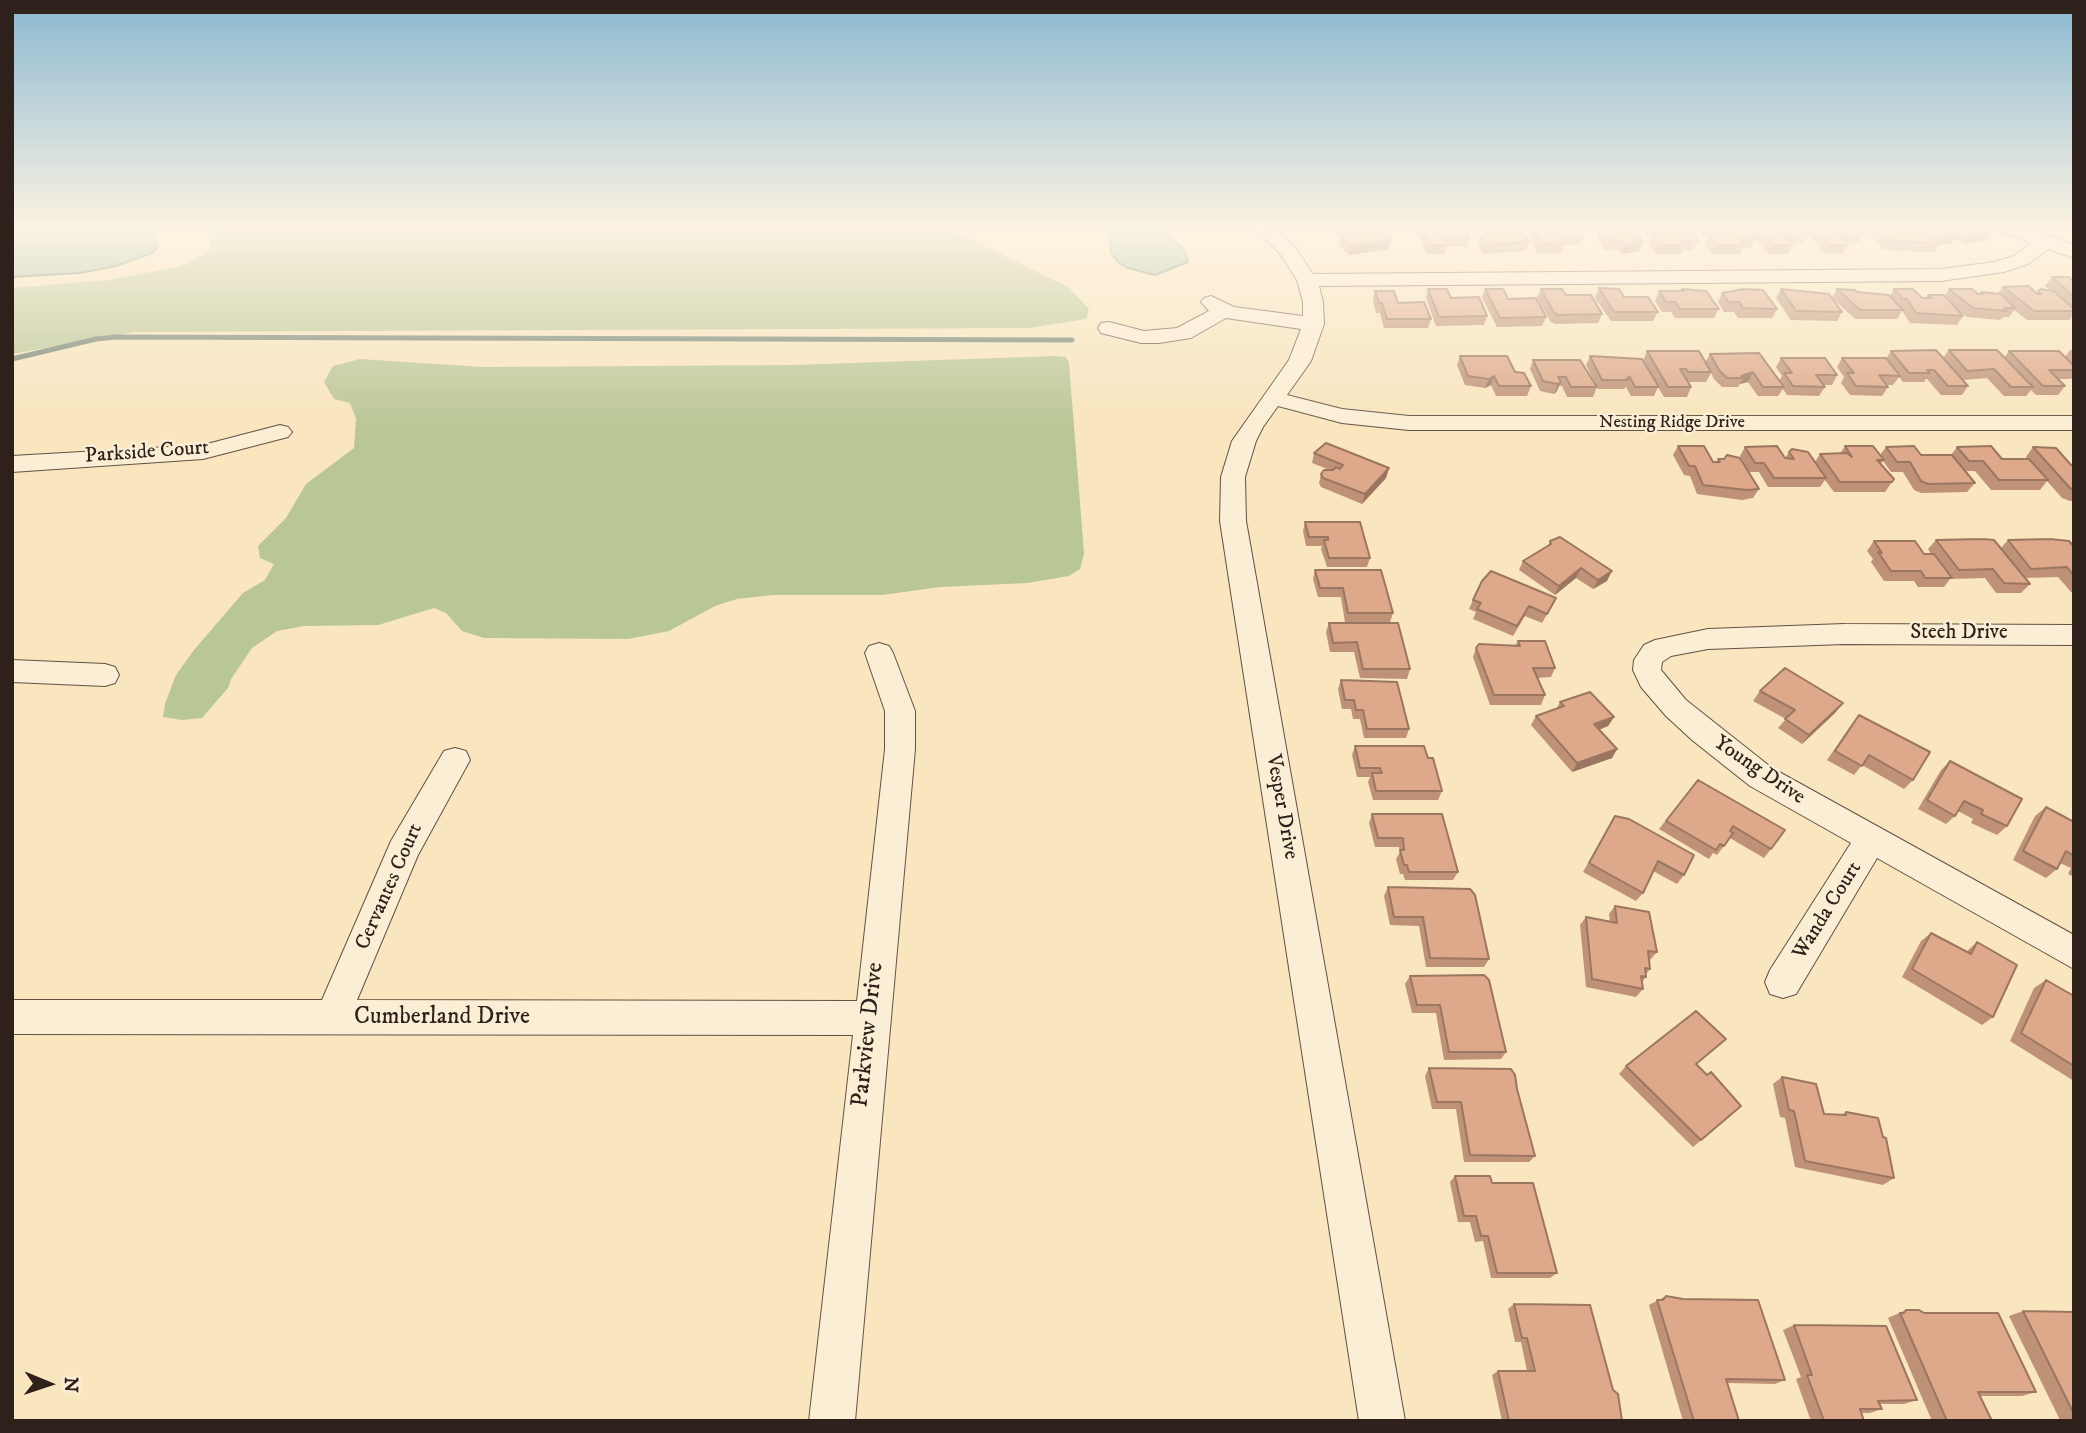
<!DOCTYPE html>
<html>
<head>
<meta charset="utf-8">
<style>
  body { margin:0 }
  #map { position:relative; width:2086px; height:1433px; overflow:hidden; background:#f9e5be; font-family:"IM FELL DW Pica",serif }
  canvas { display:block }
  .frame { position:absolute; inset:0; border:14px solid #2e211b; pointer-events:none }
  .north { position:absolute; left:14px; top:1349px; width:70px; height:70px; -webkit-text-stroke:5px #fbeed5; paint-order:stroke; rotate:92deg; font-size:19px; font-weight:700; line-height:28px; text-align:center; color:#2e211b }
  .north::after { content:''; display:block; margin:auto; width:24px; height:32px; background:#2e211b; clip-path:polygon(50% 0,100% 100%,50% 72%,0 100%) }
</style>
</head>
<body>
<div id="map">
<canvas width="2086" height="1433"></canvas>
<div class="frame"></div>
<div class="north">N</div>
</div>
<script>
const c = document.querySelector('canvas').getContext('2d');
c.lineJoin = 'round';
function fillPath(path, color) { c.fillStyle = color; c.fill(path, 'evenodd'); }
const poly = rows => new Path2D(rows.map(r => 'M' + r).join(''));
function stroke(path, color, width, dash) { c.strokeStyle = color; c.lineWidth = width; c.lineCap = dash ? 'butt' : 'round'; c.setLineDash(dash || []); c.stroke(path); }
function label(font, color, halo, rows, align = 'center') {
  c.font = font + ' "IM FELL DW Pica",serif'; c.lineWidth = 5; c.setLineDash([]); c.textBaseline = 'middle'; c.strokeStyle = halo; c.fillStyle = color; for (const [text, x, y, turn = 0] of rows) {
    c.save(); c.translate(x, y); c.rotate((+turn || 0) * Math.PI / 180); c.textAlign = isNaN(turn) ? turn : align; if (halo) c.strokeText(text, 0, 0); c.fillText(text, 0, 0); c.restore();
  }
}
fillPath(poly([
  [209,228,949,228,1068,287,1089,309,1086,319,1028,328,135,332,12,354,12,288,109,280,177,267,189,263,211,249],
  [1055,356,1066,357,1069,363,1084,554,1080,569,1069,576,1027,583,940,587,882,595,772,595,737,599,715,606,669,631,628,639,484,638,462,631,446,613,434,608,378,625,304,626,277,631,252,648,231,679,228,688,202,718,182,720,163,717,165,704,176,675,194,650,243,593,265,580,274,564,260,558,258,546,286,518,306,484,354,448,356,419,350,403,334,399,324,382,333,366,360,359,483,367,793,365]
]), '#b9c695');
const water = poly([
  [12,228,151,228,157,247,152,253,116,266,80,273,12,277,12,228],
  [1109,228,1161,228,1185,251,1188,262,1155,275,1128,268,1119,263,1111,253,1109,228]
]);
fillPath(water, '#9ebfae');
stroke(water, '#718073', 2);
stroke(poly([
  [12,359,96,339,116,337,1072,340]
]), '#718073', 5);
const minor = poly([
  [1255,228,1275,228,1295,247,1313,274,1941,269,1994,262,2014,256,2031,243,2001,232,1999,228,2025,228,2074,245,2074,258,2048,249,2028,264,2004,272,1941,281,1319,286,1323,302,1324,324,1311,361,1287,395,1342,409,1409,416,2074,416,2074,430,1409,430,1342,423,1278,406,1263,427,1256,441,1245,477,1246,521,1405,1421,1359,1421,1220,521,1221,477,1232,441,1289,360,1301,329,1226,318,1191,338,1159,343,1141,343,1101,333,1098,328,1101,323,1109,322,1144,331,1177,328,1209,311,1201,302,1204,298,1211,296,1234,307,1303,316,1303,302,1297,280,1281,255,1255,228],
  [280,425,288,427,292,432,288,437,203,459,12,472,12,456,203,445,280,425],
  [1844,624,2074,625,2074,645,1844,644,1708,649,1671,656,1662,662,1661,670,1686,700,1772,768,2074,935,2074,969,1877,858,1796,994,1783,998,1770,994,1765,982,1770,970,1851,843,1750,786,1692,740,1666,716,1641,687,1633,670,1634,660,1644,645,1655,640,1708,629,1844,624],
  [879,643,889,646,893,653,915,711,915,749,855,1421,809,1421,853,1035,12,1034,12,1000,322,1000,391,841,444,751,455,748,466,751,470,760,418,855,357,1000,857,1001,885,749,885,711,865,653,869,646,879,643],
  [12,660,105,664,115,667,119,675,115,683,105,686,12,682,12,660]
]);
stroke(minor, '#615244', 2);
fillPath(minor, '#fbeed5');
fillPath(poly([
  [1339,228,1380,228,1389,249,1348,255,1338,244,1340,235,1338,234],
  [1417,228,1466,228,1469,238,1466,247,1447,246,1445,254,1427,254,1416,232],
  [1528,228,1578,228,1584,237,1580,245,1564,245,1561,254,1537,253,1532,243,1533,240,1527,230],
  [1600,228,1639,251,1621,254,1619,250,1605,250,1597,237],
  [1642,228,1689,228,1698,240,1694,248,1692,251,1683,249,1681,254,1656,254,1649,245,1651,240,1641,230],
  [1700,228,1746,228,1756,239,1751,248,1743,248,1741,254,1712,254,1705,245,1707,240,1699,230],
  [1747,228,1859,228,1864,233,1859,242,1846,242,1848,245,1843,253,1825,254,1809,235,1805,243,1790,243,1793,245,1788,254,1768,254],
  [1873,228,1987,228,1991,231,1986,240,1964,244,1957,239,1954,240,1951,244,1939,245,1934,253,1883,249,1869,234],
  [1484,230,1529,242,1526,251,1483,254,1478,245,1480,236,1483,236],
  [2052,277,2074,282,2074,307,2071,307,2074,309,2074,314,2069,320,2027,320,2014,310,2009,317,2003,317,2000,320,1967,317,1957,310,1963,316,1957,325,1910,323,1902,311,1897,319,1855,319,1833,299,1842,312,1837,321,1791,320,1776,298,1781,289,1832,298,1837,289,1890,296,1894,289,1922,298,1926,298,1928,295,1945,296,1949,289,1978,294,1980,294,1981,292,1998,293,2003,287,2036,293,2038,291,2050,290,2045,286],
  [1599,288,1624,297,1658,312,1653,321,1611,321,1595,298],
  [1428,289,1451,298,1487,316,1484,325,1436,326,1426,298],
  [1485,289,1508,299,1546,317,1542,326,1497,327,1482,298],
  [1541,289,1566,295,1602,314,1598,323,1555,324,1551,322,1537,298],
  [1682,289,1719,309,1714,318,1675,318,1671,312,1662,312,1655,301,1659,291,1681,291],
  [1375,291,1431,319,1428,328,1384,328,1380,313,1376,313,1373,300],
  [1722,293,1777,309,1772,318,1738,318,1734,312,1724,312,1718,302],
  [1949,350,2004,358,2009,351,2065,357,2070,350,2074,350,2074,375,2071,379,2058,379,2065,386,2058,395,2036,395,2031,390,2026,396,2004,396,1987,378,1963,380,1968,386,1962,395,1941,395,1927,379,1926,379,1924,382,1903,382,1899,377,1893,385,1886,385,1888,387,1882,396,1850,395,1841,383,1844,377,1837,367,1842,358,1886,359,1891,351,1943,358],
  [1647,351,1705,363,1710,354,1779,381,1782,376,1776,367,1781,358,1837,375,1832,385,1823,385,1825,387,1819,396,1787,395,1783,389,1778,396,1758,396,1748,382,1740,384,1738,387,1722,387,1714,379,1711,373,1706,382,1688,382,1691,387,1687,397,1664,397,1658,387,1654,396,1631,396,1626,387,1624,389,1598,389,1586,365,1590,356,1643,361],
  [1460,356,1515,372,1531,386,1527,396,1496,396,1491,385,1485,388,1465,385,1457,365],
  [1533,360,1597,387,1593,397,1567,397,1562,386,1559,386,1557,391,1554,394,1540,391,1530,369],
  [1678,446,1713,462,1717,462,1718,459,1759,489,1753,498,1742,500,1697,494,1690,476,1684,475,1673,455],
  [1845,446,1880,455,1886,447,1921,455,1951,455,1957,447,2002,459,2028,459,2026,457,2033,447,2071,465,2074,465,2074,501,2070,501,2062,498,2047,481,2040,490,1991,490,1975,471,1965,471,1975,483,1967,492,1921,493,1914,490,1903,472,1891,472,1883,461,1881,464,1894,479,1885,492,1834,492,1825,480,1820,487,1768,487,1759,472,1749,472,1740,456,1745,447,1785,458,1789,452,1815,462,1820,454,1840,454],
  [1314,453,1389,468,1386,478,1362,504,1321,487,1319,483,1321,474,1330,470,1312,463],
  [1305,522,1370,558,1367,567,1327,567,1321,549,1322,546,1306,546,1303,531],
  [1936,540,2001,548,2008,540,2074,547,2074,592,2071,592,2058,577,2025,578,2030,584,2021,593,1996,593,1985,578,1950,579,1944,587,1918,587,1914,581,1884,581,1871,562,1873,559,1867,551,1874,541,1924,554,1931,554,1928,549],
  [1550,541,1607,581,1593,589,1576,578,1555,595,1519,570,1523,561,1548,546],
  [1315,570,1393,613,1390,622,1345,622,1341,597,1318,597,1313,579],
  [1473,600,1551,607,1542,623,1525,616,1513,636,1473,619,1476,612,1469,609],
  [1329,623,1410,669,1407,679,1360,678,1354,652,1330,652,1326,632],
  [1518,641,1555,668,1551,677,1537,678,1545,695,1541,705,1490,705,1473,657,1476,648,1515,646],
  [1341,680,1409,729,1406,738,1364,738,1360,719,1353,719,1351,709,1342,709,1338,689],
  [1760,691,1835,713,1802,744,1778,728,1786,719,1753,701],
  [1560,702,1614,717,1608,726,1599,730,1617,749,1612,758,1572,772,1531,725,1536,716,1557,708],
  [1859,715,1913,780,1904,789,1862,765,1854,775,1827,760,1851,725],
  [1355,746,1428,758,1442,791,1438,800,1373,800,1368,782,1370,777,1357,777,1352,755],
  [1950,761,2007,826,1997,835,1971,823,1973,819,1958,811,1955,816,1946,824,1918,809,1941,770],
  [1698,780,1771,849,1764,858,1730,838,1717,855,1713,853,1709,859,1659,829],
  [2046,807,2074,822,2074,877,2068,874,2071,868,2060,863,2057,869,2046,878,2013,860,2035,816],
  [1372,814,1458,872,1453,880,1405,880,1403,874,1400,874,1396,859,1400,852,1399,847,1375,847,1369,823],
  [1615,816,1684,875,1677,884,1653,871,1643,893,1636,901,1583,872],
  [1388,887,1489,959,1484,967,1426,967,1419,926,1390,925,1384,896],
  [1615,906,1657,952,1650,960,1649,960,1650,969,1646,974,1646,977,1642,982,1643,989,1636,997,1586,987,1580,925,1586,917,1610,921,1609,914],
  [1931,933,1966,952,1977,942,1993,1017,1982,1025,1902,977,1921,941],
  [1410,976,1506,1052,1501,1059,1444,1060,1436,1013,1412,1013,1405,984],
  [2046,980,2074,996,2074,1081,2010,1041,2034,988],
  [1726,1039,1696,1064,1741,1106,1693,1147,1619,1074,1626,1066],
  [1429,1068,1517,1089,1535,1156,1529,1162,1464,1162,1456,1109,1432,1109,1425,1076],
  [1782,1077,1824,1114,1841,1115,1846,1112,1894,1178,1883,1185,1795,1167,1785,1118,1780,1117,1773,1084],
  [1455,1176,1492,1183,1557,1273,1550,1278,1491,1278,1483,1241,1475,1242,1470,1222,1458,1222,1450,1182],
  [1666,1296,1785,1380,1775,1384,1727,1383,1739,1421,1683,1421,1649,1305],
  [1514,1304,1613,1390,1622,1421,1502,1421,1492,1375,1498,1371,1527,1371,1521,1342,1515,1342,1508,1309],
  [1906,1310,2036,1392,2022,1396,1980,1396,1992,1421,1932,1421,1888,1318],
  [2023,1311,2074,1312,2074,1420,2060,1420,2009,1316],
  [1794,1325,1917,1400,1904,1404,1880,1404,1882,1409,1870,1413,1861,1413,1864,1421,1811,1421,1796,1379,1801,1377,1783,1330]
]), '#bf9177');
fillPath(poly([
  [1963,230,1957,239,1954,240,1951,244,1939,245,1944,236],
  [1991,231,1986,240,1964,244,1970,235],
  [1391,240,1389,249,1348,255,1350,246],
  [1643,242,1639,251,1621,254,1625,245],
  [1753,372,1748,382,1740,384,1743,378,1741,376],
  [1494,376,1491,385,1485,388,1489,379],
  [1561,382,1557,391,1554,394,1558,384],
  [1389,468,1386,478,1362,504,1365,494],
  [1581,568,1576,578,1555,595,1559,586],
  [1612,571,1607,581,1593,589,1598,580],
  [1843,703,1835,713,1802,744,1809,735],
  [1614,717,1608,726,1589,733,1594,724],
  [1617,749,1612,758,1572,772,1577,763]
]), '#9b7661');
const building = poly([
  [1344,228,1380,228,1391,240,1350,246,1340,235,1351,233,1344,228],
  [1421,228,1466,228,1468,231,1465,231,1469,238,1444,237,1447,245,1429,245,1421,228],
  [1534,228,1578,228,1584,237,1559,236,1564,245,1540,244,1535,234,1538,234,1534,228],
  [1600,228,1633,228,1643,242,1625,245,1622,241,1609,241,1600,228],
  [1651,228,1689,228,1698,240,1696,242,1681,240,1685,245,1659,245,1652,236,1659,236,1651,228],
  [1708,228,1746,228,1756,239,1740,240,1745,245,1716,245,1709,236,1714,236,1708,228],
  [1759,228,1804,228,1810,234,1782,233,1793,245,1773,245,1759,228],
  [1815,228,1859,228,1864,233,1838,233,1848,245,1830,245,1815,228],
  [1876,228,1919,228,1940,244,1888,240,1876,228],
  [1932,228,1987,228,1991,231,1970,235,1963,230,1954,233,1957,235,1944,236,1932,228],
  [1484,230,1522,230,1529,242,1485,245,1480,236,1487,236,1484,230],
  [2052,277,2069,277,2074,282,2074,297,2052,277],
  [2029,286,2037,294,2041,294,2038,291,2041,289,2054,291,2074,309,2074,311,2034,311,2003,287,2029,286],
  [1599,288,1619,289,1624,297,1648,297,1658,312,1614,312,1599,288],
  [1428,289,1447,289,1451,298,1479,297,1487,316,1439,317,1428,289],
  [1485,289,1503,289,1508,299,1536,298,1546,317,1500,318,1485,289],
  [1541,289,1562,289,1566,295,1591,295,1602,314,1558,315,1554,313,1541,289],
  [1682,289,1706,291,1719,309,1680,309,1675,302,1666,302,1659,291,1684,291,1682,289],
  [1744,289,1763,290,1777,309,1743,308,1739,302,1729,302,1722,293,1744,289],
  [1781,289,1829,294,1842,312,1796,311,1781,289],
  [1837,289,1855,290,1857,292,1889,295,1903,310,1860,310,1837,289],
  [1894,289,1913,289,1922,298,1931,298,1928,295,1944,295,1963,316,1916,313,1907,299,1903,299,1894,289],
  [1949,289,1972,289,1978,294,1983,294,1981,292,2001,294,2015,308,2004,308,2007,311,1973,308,1949,289],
  [1375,291,1394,291,1398,303,1424,302,1431,319,1387,319,1382,303,1379,303,1375,291],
  [1936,350,1968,386,1948,386,1934,370,1927,370,1930,373,1909,373,1891,351,1936,350],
  [1949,350,1997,350,2033,387,2011,387,1994,369,1967,371,1949,350],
  [1647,351,1699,351,1711,372,1688,372,1686,369,1680,369,1691,387,1668,387,1647,351],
  [2009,351,2059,351,2074,366,2074,370,2049,370,2065,386,2043,386,2009,351],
  [1759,353,1784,387,1763,387,1753,372,1741,376,1743,378,1727,378,1719,370,1710,354,1759,353],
  [1460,356,1507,356,1515,372,1524,373,1531,386,1499,386,1494,376,1489,379,1468,376,1460,356],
  [1590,356,1642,359,1659,387,1635,387,1630,377,1627,378,1628,380,1602,380,1590,356],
  [1781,358,1825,358,1837,375,1816,375,1825,387,1793,386,1784,373,1792,373,1781,358],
  [1842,358,1886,358,1900,376,1879,375,1888,387,1856,386,1847,373,1854,373,1842,358],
  [1533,360,1580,360,1597,387,1571,387,1566,377,1558,377,1561,382,1558,384,1543,381,1533,360],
  [1326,443,1389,468,1365,494,1323,478,1321,474,1324,470,1333,470,1336,467,1340,469,1343,465,1314,453,1326,443],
  [1678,446,1704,446,1713,462,1720,462,1718,459,1724,459,1727,455,1740,458,1759,489,1747,490,1703,485,1695,466,1689,466,1678,446],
  [1777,446,1785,458,1794,459,1789,452,1792,449,1808,452,1826,478,1774,478,1764,463,1755,463,1745,447,1777,446],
  [1845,446,1873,446,1884,460,1877,460,1894,479,1892,482,1840,482,1820,454,1847,453,1852,457,1845,446],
  [1914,446,1921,455,1952,455,1975,483,1928,484,1921,481,1910,462,1897,462,1886,447,1914,446],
  [1991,446,2002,459,2029,459,2048,480,1999,480,1983,461,1969,461,1957,447,1991,446],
  [2033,447,2056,448,2071,465,2074,465,2074,490,2070,488,2033,447],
  [1305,522,1360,522,1370,558,1329,558,1324,540,1328,540,1328,537,1309,537,1305,522],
  [1560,537,1612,571,1598,580,1581,568,1559,586,1523,561,1551,544,1550,541,1560,537],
  [1983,539,1994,540,2030,584,2004,583,1993,569,1959,570,1936,540,1983,539],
  [2050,539,2069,541,2074,547,2074,576,2067,567,2031,569,2008,540,2050,539],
  [1874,541,1915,541,1924,554,1934,554,1952,578,1925,578,1921,571,1891,571,1878,552,1882,553,1874,541],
  [1315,570,1381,570,1393,613,1348,613,1343,588,1320,588,1315,570],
  [1491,571,1556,598,1547,614,1529,606,1517,626,1477,609,1481,603,1473,600,1482,581,1491,571],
  [1329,623,1398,623,1410,669,1363,669,1357,642,1333,643,1329,623],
  [1518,641,1545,641,1555,668,1533,668,1545,695,1494,695,1476,648,1479,644,1520,646,1518,641],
  [1785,668,1843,703,1809,735,1785,719,1795,710,1760,691,1785,668],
  [1341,680,1397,682,1409,729,1367,729,1363,710,1356,710,1354,700,1345,700,1341,680],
  [1590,692,1614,717,1594,724,1617,749,1577,763,1536,716,1564,706,1560,702,1590,692],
  [1859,715,1930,752,1913,780,1869,755,1862,766,1835,751,1859,715],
  [1355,746,1424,746,1428,758,1433,758,1442,791,1376,791,1372,773,1382,773,1380,768,1360,768,1355,746],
  [1950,761,2022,799,2007,826,1981,814,1983,810,1964,801,1955,816,1927,800,1950,761],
  [1698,780,1785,830,1771,849,1733,826,1730,831,1733,833,1724,846,1720,844,1716,850,1666,821,1698,780],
  [2046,807,2074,822,2074,856,2066,851,2057,869,2023,851,2046,807],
  [1372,814,1442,814,1458,872,1409,872,1407,865,1404,865,1400,850,1404,850,1403,838,1378,838,1372,814],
  [1615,816,1629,819,1694,855,1684,875,1658,861,1643,893,1589,863,1615,816],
  [1388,887,1470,889,1475,895,1489,959,1430,958,1423,917,1394,917,1388,887],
  [1615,906,1649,912,1657,952,1648,951,1650,969,1645,968,1646,977,1641,976,1643,989,1592,979,1586,917,1617,923,1615,906],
  [1931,933,1971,954,1977,942,2017,965,1993,1017,1912,969,1931,933],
  [1484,975,1489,980,1506,1052,1449,1052,1440,1005,1417,1005,1410,976,1484,975],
  [2046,980,2074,996,2074,1066,2021,1033,2046,980],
  [1696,1011,1726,1039,1696,1064,1707,1075,1711,1072,1741,1106,1701,1140,1626,1066,1696,1011],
  [1429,1068,1511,1069,1515,1075,1517,1089,1535,1156,1470,1155,1461,1102,1437,1102,1429,1068],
  [1782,1077,1816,1084,1824,1114,1846,1115,1846,1112,1878,1118,1883,1137,1886,1138,1894,1178,1805,1161,1794,1111,1789,1110,1782,1077],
  [1455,1176,1490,1176,1492,1183,1533,1183,1557,1273,1497,1273,1488,1236,1481,1236,1476,1216,1464,1216,1455,1176],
  [1666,1296,1683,1299,1758,1300,1785,1380,1726,1379,1739,1421,1694,1421,1657,1300,1663,1300,1666,1296],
  [1514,1304,1590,1305,1613,1390,1618,1394,1622,1421,1509,1421,1498,1371,1535,1371,1527,1338,1522,1338,1514,1304],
  [1906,1310,1919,1310,1924,1313,1998,1313,2036,1392,1978,1392,1992,1421,1947,1421,1900,1313,1904,1313,1906,1310],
  [2023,1311,2074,1312,2074,1414,2023,1311],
  [1794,1325,1886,1326,1917,1400,1878,1401,1882,1409,1860,1409,1864,1421,1824,1421,1807,1375,1812,1375,1794,1325]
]);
fillPath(building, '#dea98a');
stroke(building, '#9b7661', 2);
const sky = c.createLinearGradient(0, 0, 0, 428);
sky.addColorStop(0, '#8ab8d1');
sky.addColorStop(0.53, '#fcf3e2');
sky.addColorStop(1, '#fcf3e200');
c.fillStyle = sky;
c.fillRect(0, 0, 2086, 428);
label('18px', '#2e211b', '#fbeed5', [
  ["Nesting Ridge Drive",1672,423]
]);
label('21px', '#2e211b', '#fbeed5', [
  ["Parkside Court",147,453,-4],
  ["Steeh Drive",1959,634],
  ["Young Drive",1759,771,34],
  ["Vesper Drive",1281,807,80],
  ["Cervantes Court",390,887,-66],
  ["Wanda Court",1828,911,-58]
]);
label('24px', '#2e211b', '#fbeed5', [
  ["Cumberland Drive",442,1018],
  ["Parkview Drive",869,1035,-84]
]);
</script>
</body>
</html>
